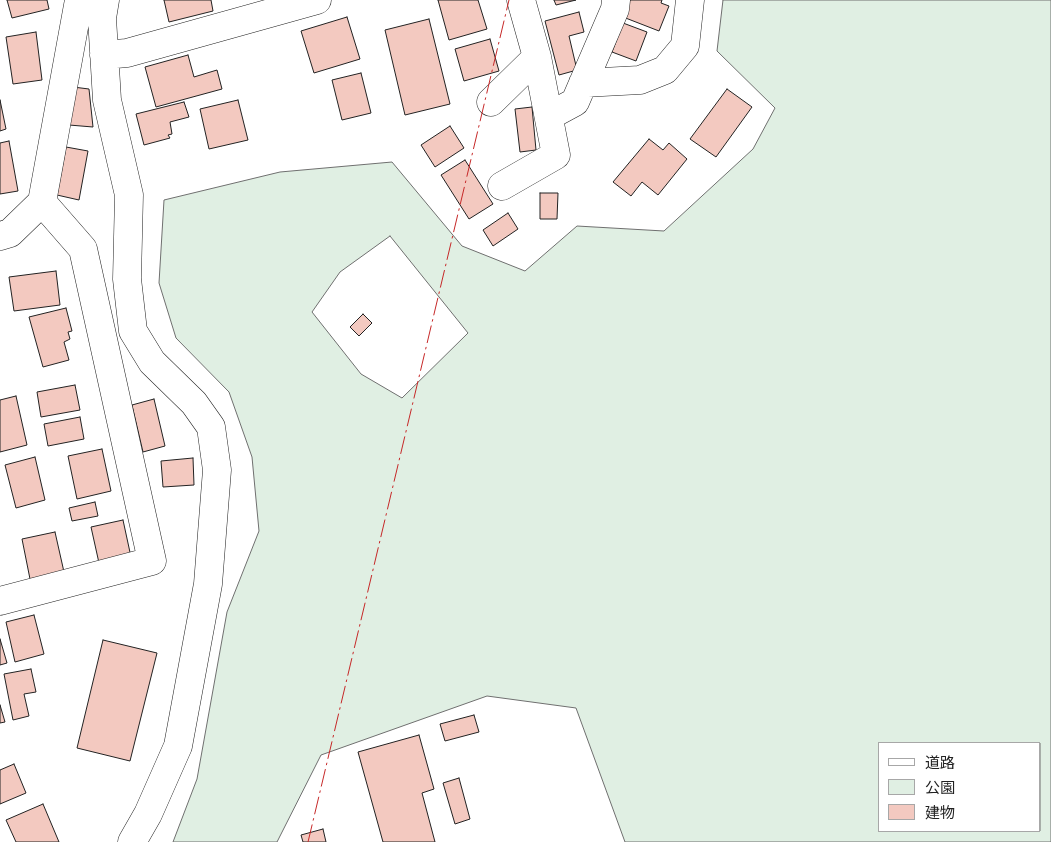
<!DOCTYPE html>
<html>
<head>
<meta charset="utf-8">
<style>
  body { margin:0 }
  #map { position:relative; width:1051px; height:842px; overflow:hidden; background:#fff; font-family:"Work Sans","Noto Sans JP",sans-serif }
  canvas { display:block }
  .legend { position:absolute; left:878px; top:742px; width:162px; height:90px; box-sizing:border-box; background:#fff; border:1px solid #a7a7a7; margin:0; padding:6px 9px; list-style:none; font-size:15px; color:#222 }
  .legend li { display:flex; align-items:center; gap:10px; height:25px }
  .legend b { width:25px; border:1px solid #a7a7a7 }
</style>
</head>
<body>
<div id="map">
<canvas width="1051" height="842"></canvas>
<ul class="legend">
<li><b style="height:6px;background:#fff"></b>道路</li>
<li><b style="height:14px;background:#e0efe3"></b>公園</li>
<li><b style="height:14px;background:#f3c9c0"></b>建物</li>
</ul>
</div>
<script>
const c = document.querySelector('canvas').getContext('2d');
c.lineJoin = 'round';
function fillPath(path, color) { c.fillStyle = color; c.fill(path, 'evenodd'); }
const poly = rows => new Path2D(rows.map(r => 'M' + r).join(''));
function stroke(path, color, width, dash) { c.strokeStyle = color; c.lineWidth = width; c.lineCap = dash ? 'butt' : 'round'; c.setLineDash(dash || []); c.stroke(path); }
const green = poly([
  [723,0,1051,0,1051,842,625,842,576,708,487,696,321,755,277,842,173,842,197,779,227,612,259,531,252,457,229,392,176,338,159,283,164,200,280,172,392,162,462,246,525,271,577,226,664,231,753,149,775,108,717,51,723,0],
  [390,236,468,333,402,398,361,374,312,312,340,272,390,236],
  [880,743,1040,743,1040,831,880,831,880,743]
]);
fillPath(green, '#e0efe3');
stroke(green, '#6f6f6f', 1);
const building = poly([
  [7,0,47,0,49,9,12,18,7,0],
  [164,0,211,0,213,11,169,22,164,0],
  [438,0,478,0,487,29,449,40,438,0],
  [554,0,576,0,556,5,554,0],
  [630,0,662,0,661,3,669,6,659,31,623,17,630,0],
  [579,12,584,32,569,36,577,70,559,75,545,21,579,12],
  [347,17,360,59,314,73,301,31,347,17],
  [429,19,450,104,405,115,385,30,429,19],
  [623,23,647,32,636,61,612,52,623,23],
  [36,32,42,80,13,84,6,37,36,32],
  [490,39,499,71,464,81,455,49,490,39],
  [188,55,194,77,217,70,222,89,156,107,145,67,188,55],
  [361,73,371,113,342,120,332,80,361,73],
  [73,87,89,89,93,127,69,125,73,87],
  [727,89,752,107,716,157,690,139,727,89],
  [0,100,6,129,0,131,0,100],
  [238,100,248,140,209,149,200,109,238,100],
  [184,102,189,117,170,122,172,134,168,135,170,138,144,145,136,114,184,102],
  [532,107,536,150,520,152,515,109,532,107],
  [450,126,464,148,435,167,421,145,450,126],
  [649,139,663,150,669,143,687,159,658,195,642,182,631,196,613,182,649,139],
  [9,141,18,191,0,194,0,143,9,141],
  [66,147,88,151,79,200,57,195,66,147],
  [465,160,493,204,469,219,441,175,465,160],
  [540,193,558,193,557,219,540,219,540,193],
  [508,213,518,229,493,246,483,230,508,213],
  [56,271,60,305,14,311,9,277,56,271],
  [66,308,72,331,68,332,70,339,64,342,69,360,43,367,29,317,66,308],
  [363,314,372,323,359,336,350,327,363,314],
  [75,385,80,410,41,417,37,392,75,385],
  [16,396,27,445,0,452,0,400,16,396],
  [154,399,165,446,143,452,132,405,154,399],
  [80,417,84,439,48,446,44,424,80,417],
  [102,449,111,491,77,499,68,456,102,449],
  [35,457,45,500,16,508,5,465,35,457],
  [193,458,194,485,163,487,161,461,193,458],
  [95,502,98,516,72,521,69,508,95,502],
  [123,520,131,557,99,563,91,527,123,520],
  [55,532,64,572,30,579,22,539,55,532],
  [34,615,44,654,15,662,6,622,34,615],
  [0,639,7,663,0,665,0,639],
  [103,640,157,653,130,761,77,748,103,640],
  [31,669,36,692,24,694,29,716,13,720,4,674,31,669],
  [0,705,5,722,0,723,0,705],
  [474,715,479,732,445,741,440,724,474,715],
  [419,735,434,789,422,793,435,842,383,842,358,752,419,735],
  [14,764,26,793,0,804,0,770,14,764],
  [459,778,470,819,455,824,443,783,459,778],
  [43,804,59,842,16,842,6,820,43,804],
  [323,829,326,842,303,842,301,835,323,829]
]);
fillPath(building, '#f3c9c0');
stroke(building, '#222', 1);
const minor = poly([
  [105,0,102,18,107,100,129,195,127,279,133,331,152,362,194,403,211,427,217,470,208,584,178,746,148,814,132,842],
  [104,55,127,53,317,0],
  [583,83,640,80,665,70,685,46,690,0],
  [491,102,537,57],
  [549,116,575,102,615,9,616,0],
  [502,186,556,155,537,57,521,0],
  [0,236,10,233,42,202,79,0],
  [0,601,152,561,83,249,42,202]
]);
stroke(minor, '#222', 29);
stroke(minor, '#fff', 28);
stroke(poly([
  [308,842,509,0]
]), '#c62828', 1, [18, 4, 2.5, 4]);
</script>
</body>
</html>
